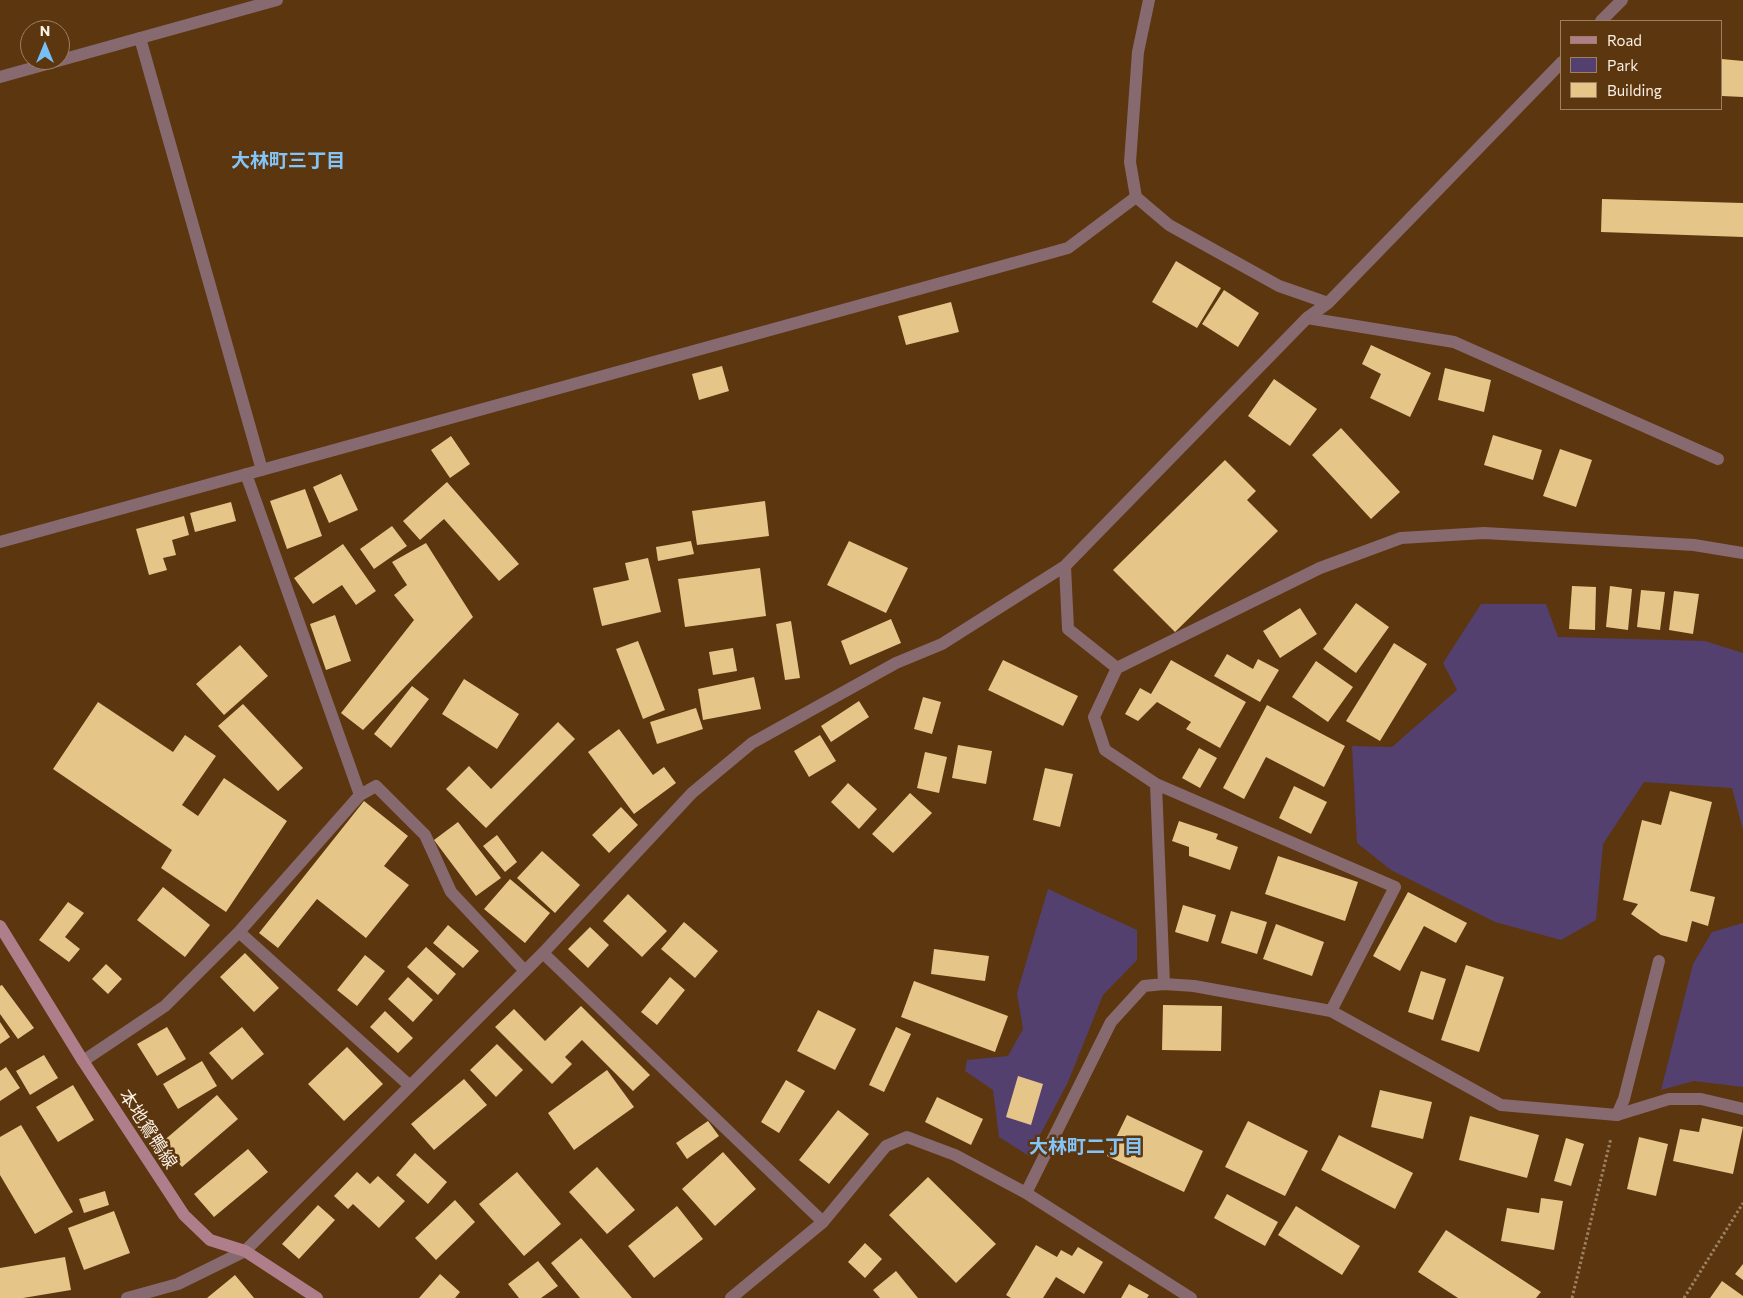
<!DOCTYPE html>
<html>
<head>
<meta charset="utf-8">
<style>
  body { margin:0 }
  #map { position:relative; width:1743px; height:1298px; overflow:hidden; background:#5b360e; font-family:Commissioner,sans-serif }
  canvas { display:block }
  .legend { position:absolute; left:1560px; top:20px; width:162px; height:90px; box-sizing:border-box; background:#5b360e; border:1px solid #9b8064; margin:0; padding:6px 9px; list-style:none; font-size:15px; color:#fbf0e5 }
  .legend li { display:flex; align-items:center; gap:10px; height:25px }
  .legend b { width:25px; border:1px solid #9b8064 }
  .north { position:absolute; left:20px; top:20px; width:50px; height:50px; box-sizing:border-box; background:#5b360e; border:1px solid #9b8064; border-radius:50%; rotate:0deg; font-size:14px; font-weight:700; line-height:20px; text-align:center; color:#fbf0e5 }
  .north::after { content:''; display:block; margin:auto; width:18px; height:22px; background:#77bff7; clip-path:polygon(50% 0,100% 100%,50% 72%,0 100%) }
</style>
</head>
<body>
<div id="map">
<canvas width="1743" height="1298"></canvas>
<ul class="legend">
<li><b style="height:6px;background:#ae7f8a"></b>Road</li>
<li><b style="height:14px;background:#54406e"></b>Park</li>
<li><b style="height:14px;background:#e6c588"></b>Building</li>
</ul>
<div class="north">N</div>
</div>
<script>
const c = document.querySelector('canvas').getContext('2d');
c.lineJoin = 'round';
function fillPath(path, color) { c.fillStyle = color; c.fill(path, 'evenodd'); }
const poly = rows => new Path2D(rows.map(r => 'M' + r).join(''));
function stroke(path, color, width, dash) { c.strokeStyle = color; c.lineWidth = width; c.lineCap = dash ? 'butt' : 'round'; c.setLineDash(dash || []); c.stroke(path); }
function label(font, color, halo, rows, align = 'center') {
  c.font = font + ' Commissioner,"Noto Sans JP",sans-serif'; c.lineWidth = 5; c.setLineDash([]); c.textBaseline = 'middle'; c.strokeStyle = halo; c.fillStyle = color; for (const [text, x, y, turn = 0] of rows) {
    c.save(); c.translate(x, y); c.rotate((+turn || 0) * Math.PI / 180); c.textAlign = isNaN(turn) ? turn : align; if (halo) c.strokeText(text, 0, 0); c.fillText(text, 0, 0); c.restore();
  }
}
fillPath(poly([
  [1481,604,1546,604,1558,637,1705,641,1743,653,1743,830,1732,788,1644,782,1603,844,1596,920,1561,940,1495,922,1391,870,1357,843,1352,746,1392,747,1457,690,1443,663],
  [1048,889,1137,930,1137,960,1103,995,1068,1082,1029,1156,999,1137,993,1090,965,1071,967,1060,1008,1056,1023,1029,1017,993],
  [1743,923,1743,1087,1694,1081,1661,1090,1693,964,1712,932]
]), '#54406e');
fillPath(poly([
  [1722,59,1743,61,1743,97,1722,96],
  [1602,199,1743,203,1743,237,1601,232],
  [1176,261,1221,288,1197,328,1152,302],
  [1224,290,1259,313,1238,347,1202,324],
  [951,302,959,332,906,345,898,316],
  [1371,345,1431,373,1410,417,1370,398,1381,374,1362,364],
  [722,366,729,391,699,400,692,374],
  [1445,368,1491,380,1484,412,1438,400],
  [1274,379,1317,409,1290,446,1248,416],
  [1341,428,1400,492,1371,519,1312,455],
  [1493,435,1542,450,1533,480,1484,465],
  [451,436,470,464,450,478,431,450],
  [1560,449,1592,460,1576,507,1543,496],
  [1225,460,1256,491,1247,500,1278,531,1175,632,1113,570],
  [341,474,358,510,329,523,313,487],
  [447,482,519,564,499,581,444,519,420,540,403,521],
  [305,489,322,536,287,549,270,501],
  [765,501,769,536,697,545,692,511],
  [231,502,236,521,195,532,190,513],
  [184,516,189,535,172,540,176,555,163,558,167,570,149,575,136,529],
  [392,526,407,546,374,569,360,549],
  [691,541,694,554,658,561,656,547],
  [849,541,908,568,886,613,827,585],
  [426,543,473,617,363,730,341,713,414,620,394,595,407,585,392,562],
  [343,544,376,591,356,605,342,585,313,604,294,578],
  [648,558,661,612,602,626,593,588,629,580,625,563],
  [760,568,766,616,685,627,678,579],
  [1572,586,1596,587,1595,630,1569,629],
  [1610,586,1632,589,1628,630,1606,627],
  [1641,590,1665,592,1660,630,1637,627],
  [1674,591,1699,594,1693,634,1669,630],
  [1356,603,1389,627,1356,673,1323,649],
  [1300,608,1317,634,1280,658,1263,631],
  [335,615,351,661,326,670,310,624],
  [891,619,901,643,850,665,841,641],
  [791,621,800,678,785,680,776,624],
  [638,641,665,710,643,719,616,649],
  [1394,643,1427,664,1380,741,1346,721],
  [240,645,268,676,224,715,196,684],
  [733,648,737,671,713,675,709,652],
  [1227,654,1253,669,1258,659,1279,670,1260,702,1214,676],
  [1003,660,1078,696,1063,726,988,690],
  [1171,660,1246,702,1220,748,1186,729,1191,722,1157,702,1138,721,1125,714,1140,688,1151,694],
  [1316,661,1353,687,1328,722,1292,697],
  [754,677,761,709,703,720,698,689],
  [464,679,519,714,497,749,442,714],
  [412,686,429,699,391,748,374,734],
  [923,697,941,702,932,734,914,729],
  [859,701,869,717,831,742,821,726],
  [98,702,173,752,185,735,216,756,182,805,198,816,224,778,287,821,226,912,161,868,172,850,53,769],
  [243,704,303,768,278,791,218,726],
  [1267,705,1345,746,1324,787,1266,757,1244,799,1223,788],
  [696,708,703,729,657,744,650,722],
  [558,722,575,739,486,828,446,789,469,766,491,789],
  [619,729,653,775,664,767,676,783,634,814,588,752],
  [820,735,836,761,809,777,794,751],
  [958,745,992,751,986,784,952,778],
  [1199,748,1217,758,1200,788,1182,778],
  [925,752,947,757,939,793,917,788],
  [1045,768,1073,774,1060,827,1033,820],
  [848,783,877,809,859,829,831,802],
  [1294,786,1327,802,1311,834,1279,818],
  [1670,791,1712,802,1690,891,1715,897,1708,926,1692,921,1687,942,1661,935,1631,914,1638,904,1623,900,1642,820,1661,825],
  [910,793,932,813,893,853,872,834],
  [364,801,408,836,384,866,409,885,366,938,317,899,278,948,259,933],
  [621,807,638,825,609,853,592,835],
  [1179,821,1218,834,1216,839,1238,847,1230,870,1189,856,1189,847,1172,841],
  [458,822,501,878,476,896,434,840],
  [497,835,517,862,505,872,483,846],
  [542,851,580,885,555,913,517,878],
  [1278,856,1358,882,1345,921,1265,894],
  [510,879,550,913,525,943,484,909],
  [163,887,210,925,185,957,137,920],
  [1408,892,1467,923,1456,943,1424,926,1400,971,1373,956],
  [628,894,667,931,642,957,603,921],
  [68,902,84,913,65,937,80,949,69,962,39,940],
  [1183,905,1216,915,1208,942,1175,932],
  [1231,911,1267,922,1257,954,1221,943],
  [684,922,718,951,695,978,661,949],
  [1276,924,1324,942,1312,976,1263,959],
  [448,925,479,951,463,968,433,943],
  [590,927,609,945,588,968,568,949],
  [426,947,456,974,438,995,407,967],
  [934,949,989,956,985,981,931,974],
  [245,953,279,988,254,1012,220,977],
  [365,955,385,971,357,1006,337,990],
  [106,964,122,979,108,994,92,979],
  [1466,965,1504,977,1479,1052,1441,1040],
  [1421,971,1446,979,1433,1020,1408,1012],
  [408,977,433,1000,413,1022,388,999],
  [670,977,685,990,657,1025,641,1012],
  [914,981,1008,1016,995,1052,901,1017],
  [2,985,34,1028,18,1039,0,1014,0,986],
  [1163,1005,1222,1006,1221,1051,1162,1050],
  [581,1006,650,1075,633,1091,582,1040,565,1057,572,1064,552,1084,495,1027,514,1009,545,1041],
  [818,1010,856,1029,835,1070,797,1051],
  [385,1011,413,1038,398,1053,370,1027],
  [0,1022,10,1037,0,1044],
  [167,1027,186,1059,157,1076,137,1044],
  [242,1027,264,1054,232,1080,209,1053],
  [896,1027,911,1034,884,1092,869,1085],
  [497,1044,523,1070,496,1097,470,1070],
  [347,1047,383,1084,344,1121,308,1084],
  [44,1055,58,1078,30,1095,16,1071],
  [202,1061,217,1086,178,1109,163,1084],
  [6,1067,20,1088,0,1101,0,1071],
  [607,1070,634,1107,574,1150,548,1113],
  [1018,1076,1043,1084,1031,1125,1006,1117],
  [464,1079,487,1105,434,1150,411,1124],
  [786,1080,805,1091,779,1133,761,1122],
  [73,1085,94,1120,58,1142,36,1107],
  [1380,1090,1432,1102,1423,1139,1371,1127],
  [217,1095,238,1119,182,1167,161,1143],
  [937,1097,983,1119,971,1145,925,1122],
  [838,1110,869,1134,829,1184,799,1160],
  [1127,1115,1203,1151,1184,1192,1107,1156],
  [1470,1116,1539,1135,1527,1178,1459,1160],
  [1702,1118,1743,1127,1733,1174,1673,1161,1680,1129,1699,1132],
  [708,1121,719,1136,687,1159,676,1143],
  [1248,1121,1308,1151,1285,1196,1225,1167],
  [21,1125,73,1212,35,1234,0,1175,0,1137],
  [1339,1135,1413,1173,1395,1209,1321,1170],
  [1639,1137,1668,1144,1656,1196,1627,1189],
  [1566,1138,1584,1144,1571,1186,1554,1181],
  [248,1149,268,1172,214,1217,194,1194],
  [723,1152,756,1189,715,1226,682,1189],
  [415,1153,447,1182,428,1204,396,1175],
  [597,1167,635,1210,607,1234,569,1192],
  [357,1172,370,1184,378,1176,405,1201,379,1228,353,1204,348,1209,334,1196],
  [517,1172,561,1224,524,1256,479,1204],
  [928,1177,996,1244,956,1283,889,1215],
  [105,1191,109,1205,84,1213,79,1199],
  [1227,1194,1278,1222,1265,1246,1214,1218],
  [1541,1198,1563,1201,1554,1250,1501,1241,1507,1208,1539,1213],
  [455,1200,475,1222,436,1260,415,1238],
  [318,1205,335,1220,299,1259,282,1244],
  [677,1206,703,1239,654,1278,628,1246],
  [1296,1206,1360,1246,1342,1275,1278,1235],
  [114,1211,130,1253,84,1270,68,1228],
  [1446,1230,1541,1292,1536,1298,1458,1298,1418,1272],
  [581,1238,632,1298,580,1298,551,1263],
  [865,1243,882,1259,865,1278,848,1262],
  [1036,1245,1057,1257,1061,1250,1072,1256,1078,1247,1103,1262,1084,1294,1056,1277,1043,1298,1011,1298,1006,1295],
  [65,1257,71,1290,23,1298,0,1298,0,1268],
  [538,1261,558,1286,541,1298,519,1298,508,1284],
  [1743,1264,1743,1280,1735,1274],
  [896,1271,918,1298,880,1298,873,1290],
  [440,1274,460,1292,455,1298,419,1298],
  [235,1275,254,1298,207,1298],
  [1722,1281,1743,1296,1743,1298,1710,1298],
  [1129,1284,1149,1295,1147,1298,1121,1298]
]), '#e6c588');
stroke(poly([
  [1572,1298,1611,1138],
  [1684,1298,1743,1203]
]), '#9c8165', 3, [2.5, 2.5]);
stroke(poly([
  [1307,318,1454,342,1718,459],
  [1617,1115,1624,1099,1659,961]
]), '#876970', 12);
stroke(poly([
  [1601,21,1622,0],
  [140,38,262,470],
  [1136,197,1169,225,1279,286,1328,303],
  [246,474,360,795],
  [0,542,1068,248,1136,197,1130,162,1138,52,1149,0],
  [1065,566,1068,629,1117,668],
  [1156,784,1395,887,1331,1011],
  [239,932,410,1086],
  [543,953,823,1222],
  [1164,984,1156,784,1105,750,1094,717,1117,668,1320,568,1401,538,1484,533,1694,545,1743,553],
  [83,1061,165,1006,239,932,360,795,376,786,425,835,451,892,525,971],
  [1026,1193,1111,1022,1144,986,1164,984,1194,986,1331,1011,1501,1105,1617,1115,1669,1099,1701,1099,1743,1109],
  [127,1298,178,1284,245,1251,543,953,692,793,752,743,896,663,942,644,1065,566,1307,318,1328,303,1562,62],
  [731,1298,823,1222,886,1146,907,1137,955,1155,1026,1193,1191,1298]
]), '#876970', 12);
stroke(poly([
  [0,77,277,0]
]), '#876970', 12);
stroke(poly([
  [0,926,83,1061,184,1215,210,1240,245,1251,317,1298]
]), '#ae7f8a', 12);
label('18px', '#fbf0e5', '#5b360e', [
  ["本地鴛鴨線",148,1129,57]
]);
label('bold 19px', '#84c5f9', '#5b360e', [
  ["大林町三丁目",288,161],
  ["大林町二丁目",1086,1147]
]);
</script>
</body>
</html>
